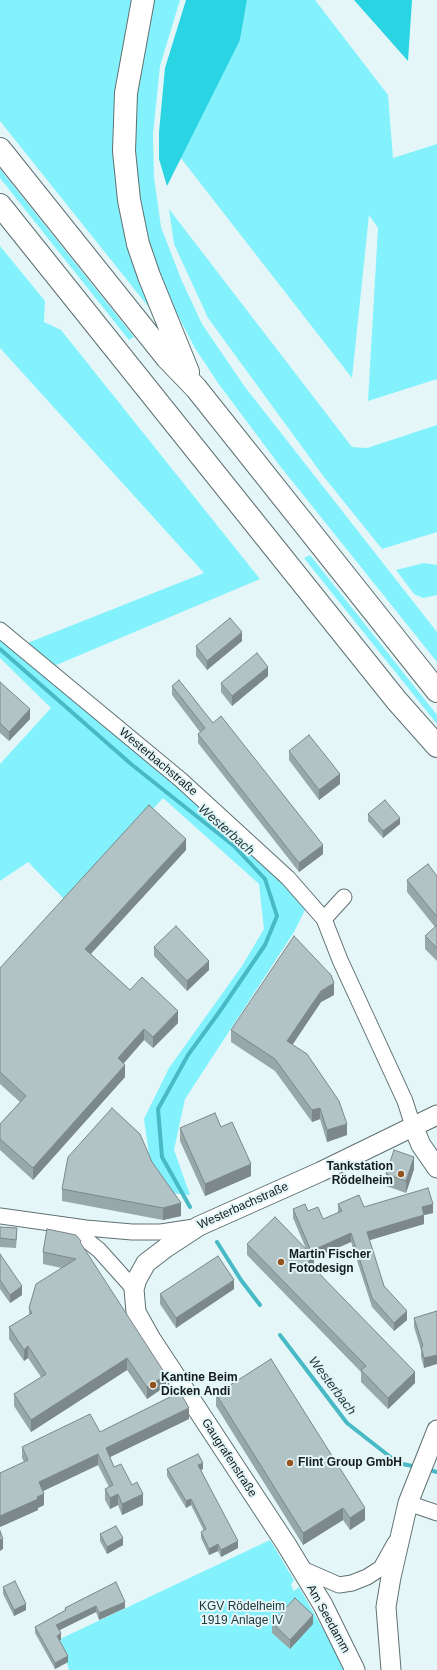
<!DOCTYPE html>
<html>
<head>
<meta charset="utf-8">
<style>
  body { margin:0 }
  canvas { display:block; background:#e4f6f8 }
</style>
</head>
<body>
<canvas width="437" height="1670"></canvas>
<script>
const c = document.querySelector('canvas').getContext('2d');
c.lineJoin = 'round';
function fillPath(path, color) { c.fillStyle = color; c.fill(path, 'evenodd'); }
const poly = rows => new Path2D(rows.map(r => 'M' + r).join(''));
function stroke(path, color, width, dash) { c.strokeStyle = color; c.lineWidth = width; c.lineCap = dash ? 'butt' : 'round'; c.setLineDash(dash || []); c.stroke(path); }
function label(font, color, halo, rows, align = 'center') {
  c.font = font + ' Helvetica,sans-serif'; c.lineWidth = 4; c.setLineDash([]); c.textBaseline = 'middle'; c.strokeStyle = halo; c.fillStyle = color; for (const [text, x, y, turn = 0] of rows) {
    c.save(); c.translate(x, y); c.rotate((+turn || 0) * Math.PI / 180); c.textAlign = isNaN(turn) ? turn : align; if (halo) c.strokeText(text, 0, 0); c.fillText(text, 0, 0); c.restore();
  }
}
fillPath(poly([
  [0,0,133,0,121,65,155,315,0,121],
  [155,0,180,0,160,66,153,134,154,177,161,227,181,279,202,324,245,387,437,632,437,662,280,466,218,383,195,348,163,287,142,225,134,166,134,111,149,17],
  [247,0,315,0,388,95,393,158,437,144,437,379,368,401,378,228,369,215,352,378,180,157,240,40],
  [0,169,134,337,129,340,0,178],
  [169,209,352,447,367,448,437,425,437,532,382,549,324,477,208,318,174,244],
  [0,246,45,301,44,322,61,330,260,579,54,666,308,904,294,932,185,1099,174,1150,190,1195,170,1193,150,1161,144,1119,169,1068,242,966,264,929,259,884,163,798,68,903,28,862,0,881,0,764,51,708,0,658,0,623,25,644,204,573,0,348],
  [310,555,437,715,437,724,304,558],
  [424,563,437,565,437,595,423,598,414,594,396,570],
  [270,1540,294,1580,291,1585,294,1591,299,1587,336,1652,344,1670,69,1670,60,1639]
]), '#84f2fd');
fillPath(poly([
  [186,0,247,0,240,40,167,186,159,159,159,132,165,68],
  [354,0,412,0,408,61]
]), '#2bd4e3');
stroke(poly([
  [0,649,131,764,234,846,265,879,277,916,265,945,220,1011,188,1055,158,1109,162,1157,190,1207],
  [217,1242,241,1280,260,1305],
  [280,1335,347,1423,398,1463,417,1467],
  [426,1469,437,1472]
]), '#47bac6', 4);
const minor = poly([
  [0,630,181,780,288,878,324,919,340,960,405,1101,413,1126],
  [324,919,344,897],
  [0,1216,86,1228,132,1232,161,1232,194,1227],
  [69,1229,80,1235,99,1250,134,1289],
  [408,1503,437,1513],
  [300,1568,339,1585,352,1583,367,1577,381,1568,395,1543]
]);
const major = poly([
  [413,1126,421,1145,437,1168],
  [355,1670,323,1605,286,1544,151,1339,136,1312,134,1289,137,1279,146,1263,167,1247,199,1226,320,1172,437,1115],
  [391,1670,386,1607,391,1577,408,1503,437,1430]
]);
const highway = poly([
  [143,0,126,93,124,151,129,200,138,244,149,276,188,372],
  [0,149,167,358,196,388,437,691],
  [0,205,397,701,437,746]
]);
stroke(minor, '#607072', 17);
stroke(major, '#607072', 21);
stroke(highway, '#607072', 24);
stroke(minor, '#fff', 15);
stroke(major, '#fff', 19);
stroke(highway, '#fff', 22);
fillPath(poly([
  [242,641,207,670,196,656,196,646],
  [268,676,232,706,221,692,221,683],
  [0,682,30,719,9,741,0,733],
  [172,686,213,723,323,854,299,872,198,743,198,734,200,732,172,695],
  [289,751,340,784,319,800,289,760],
  [368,814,400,824,383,838,368,821],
  [186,850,91,954,130,990,178,1023,153,1048,144,1040,123,1063,125,1077,33,1180,0,1150,0,1124,20,1102,0,1084,0,968],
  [437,876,437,961,425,949,425,936,435,927,407,892,407,880],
  [154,947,209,970,187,991,154,956],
  [334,995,321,1002,292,1045,347,1135,327,1142,320,1119,312,1122,275,1071,231,1042,231,1030],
  [221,1127,251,1176,205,1196,180,1141,180,1128],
  [152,1162,181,1216,163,1220,62,1201,62,1189],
  [414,1169,406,1193,386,1186,386,1174],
  [338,1204,364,1207,433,1213,424,1215,424,1224,369,1240,384,1286,407,1320,394,1331,372,1307,351,1242,314,1258,314,1268,415,1383,388,1409,361,1382,361,1372,247,1255,247,1244,307,1251,293,1218,293,1209,308,1211,323,1219,338,1213],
  [0,1227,17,1236,16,1248,0,1247],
  [81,1244,166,1386,147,1399,127,1370,31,1432,14,1406,14,1394,41,1377,28,1358,24,1361,9,1339,9,1327,29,1315,29,1308,62,1268,43,1264,43,1252],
  [0,1254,22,1295,10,1303,0,1289],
  [234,1289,176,1328,160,1304,160,1294],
  [437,1311,424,1368,421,1357,421,1350,414,1327,414,1318],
  [216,1394,365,1520,350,1530,343,1520,303,1545,216,1406],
  [189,1419,110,1457,114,1467,132,1485,143,1505,122,1515,118,1505,110,1509,105,1500,105,1489,109,1487,98,1465,43,1491,44,1505,38,1508,38,1510,0,1527,0,1473,24,1462,22,1458,22,1447,100,1432],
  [167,1469,203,1469,201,1470,238,1548,221,1557,218,1551,209,1555,201,1538,201,1532,204,1531,191,1505,186,1508,167,1476],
  [100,1534,123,1545,107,1554,100,1541],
  [116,1582,125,1608,99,1620,96,1612,59,1630,61,1640,59,1641,68,1662,55,1669,35,1633,35,1627,65,1610,65,1608],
  [3,1587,26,1610,14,1616,3,1594],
  [272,1623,313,1624,290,1649,272,1633]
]), '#98a8a9');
fillPath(poly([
  [242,632,242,641,207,670,207,661],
  [268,667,268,676,232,706,232,696],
  [30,709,30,719,9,741,9,732],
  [340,774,340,784,319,800,319,790],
  [400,818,400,824,383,838,383,831],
  [186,839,186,850,85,960,85,949],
  [323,845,323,854,299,872,299,863],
  [209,961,209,970,187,991,187,981],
  [334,983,334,995,321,1002,287,1053,287,1041,321,991],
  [178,1011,178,1023,153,1048,153,1037],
  [144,1029,144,1040,118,1070,118,1058],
  [125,1065,125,1077,33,1180,33,1168],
  [320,1108,320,1119,312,1122,312,1110],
  [347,1124,347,1135,327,1142,327,1130],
  [414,1157,414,1169,406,1193,406,1181],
  [251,1164,251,1176,205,1196,205,1184],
  [181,1203,181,1216,163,1220,163,1208],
  [433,1204,433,1213,424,1215,424,1224,367,1241,367,1232,422,1207],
  [351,1233,351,1242,314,1258,314,1269,308,1262,311,1259,311,1251],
  [234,1280,234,1289,176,1328,176,1318],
  [22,1286,22,1295,10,1303,10,1295],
  [407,1311,407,1320,394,1331,394,1323],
  [28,1346,28,1358,24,1361,24,1350],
  [437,1355,437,1364,424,1368,424,1358],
  [127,1358,127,1370,31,1432,31,1420],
  [415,1372,415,1383,388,1409,388,1398],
  [166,1375,166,1386,147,1399,147,1387],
  [189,1408,189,1419,106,1459,106,1448],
  [98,1454,98,1465,39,1493,39,1482],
  [203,1463,203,1469,198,1471,198,1465],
  [44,1494,44,1505,38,1508,38,1510,0,1527,0,1516],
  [118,1494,118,1505,110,1509,110,1498],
  [143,1494,143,1505,122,1515,122,1504],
  [191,1499,191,1505,186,1508,186,1501],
  [343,1508,343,1520,303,1545,303,1533],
  [365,1508,365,1520,350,1530,350,1518],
  [123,1538,123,1545,107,1554,107,1547],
  [3,1539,3,1549,0,1551,0,1540],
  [238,1541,238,1548,221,1557,221,1550],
  [218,1544,218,1551,209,1555,209,1549],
  [125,1602,125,1608,99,1620,99,1613],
  [26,1604,26,1610,14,1616,14,1610],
  [96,1606,96,1612,56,1632,56,1625],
  [313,1615,313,1624,290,1649,290,1640],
  [61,1633,61,1640,57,1642,57,1636],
  [68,1656,68,1662,55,1669,55,1663]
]), '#7c888a');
const building = poly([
  [230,618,242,632,207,661,196,646,230,618],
  [257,653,268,667,232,696,221,683,257,653],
  [179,680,213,723,221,716,323,845,299,863,198,734,205,728,172,686,179,680],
  [0,682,30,709,9,732,0,723,0,682],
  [309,735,340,774,319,790,289,751,309,735],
  [385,800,400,818,383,831,368,814,385,800],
  [149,805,186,839,85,949,130,990,142,977,178,1011,153,1037,144,1029,118,1058,125,1065,33,1168,0,1139,0,1124,26,1096,0,1072,0,968,149,805],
  [428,864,437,876,437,917,407,880,428,864],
  [437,925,437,948,425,936,437,925],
  [176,926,209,961,187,981,154,947,176,926],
  [294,936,331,975,334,983,321,991,287,1041,307,1054,339,1101,347,1124,327,1130,320,1108,312,1110,275,1059,231,1030,294,936],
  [112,1108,140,1134,152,1162,181,1203,163,1208,62,1189,68,1157,112,1108],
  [215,1113,221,1127,232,1122,251,1164,205,1184,180,1128,215,1113],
  [394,1150,414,1157,406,1181,386,1174,394,1150],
  [428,1188,433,1204,422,1207,424,1215,367,1232,384,1286,407,1311,394,1323,372,1298,351,1233,311,1251,293,1209,305,1204,308,1211,318,1207,323,1219,342,1211,338,1204,359,1195,364,1207,428,1188],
  [275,1217,314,1257,308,1262,415,1372,388,1398,361,1370,366,1366,247,1244,275,1217],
  [0,1227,17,1228,16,1240,0,1238,0,1227],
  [47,1229,76,1235,81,1241,80,1242,166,1375,147,1387,127,1358,31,1420,14,1394,46,1374,28,1346,24,1350,9,1327,32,1313,29,1308,36,1284,76,1259,43,1252,47,1229],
  [0,1254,22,1286,10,1295,0,1280,0,1254],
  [218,1256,234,1280,176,1318,160,1294,218,1256],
  [437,1311,437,1355,424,1358,421,1347,423,1346,414,1318,437,1311],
  [271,1359,365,1508,350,1518,343,1508,303,1533,216,1394,271,1359],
  [180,1392,189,1408,106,1448,114,1467,121,1464,132,1485,137,1482,143,1494,122,1504,118,1494,110,1498,105,1489,113,1485,98,1454,39,1482,44,1494,37,1497,38,1499,0,1516,0,1473,28,1460,22,1447,90,1414,100,1432,180,1392],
  [198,1454,203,1463,198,1465,238,1541,221,1550,218,1544,209,1549,201,1532,206,1529,191,1499,186,1501,167,1469,198,1454],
  [116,1526,123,1538,107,1547,100,1534,116,1526],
  [0,1531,3,1539,0,1540,0,1531],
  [15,1581,26,1604,14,1610,3,1587,15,1581],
  [116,1582,125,1602,99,1613,96,1606,56,1625,61,1633,57,1636,68,1656,55,1663,35,1627,66,1610,65,1608,116,1582],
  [295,1598,313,1615,290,1640,272,1623,295,1598]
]);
fillPath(building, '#b1c3c5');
stroke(building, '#7c888a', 1);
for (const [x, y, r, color] of [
  [401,1174,4,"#94521f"],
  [281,1262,4,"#94521f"],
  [153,1385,4,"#94521f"],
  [290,1463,4,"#94521f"]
]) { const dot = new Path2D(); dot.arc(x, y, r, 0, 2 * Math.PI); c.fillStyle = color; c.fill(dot); stroke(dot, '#e4f6f8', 1.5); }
label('12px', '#141b1b', '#e4f6f8', [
  ["Westerbachstraße",158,762,40],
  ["Westerbachstraße",243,1206,-24],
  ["Gaugrafenstraße",229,1458,57],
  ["Am Seedamm",328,1619,61]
]);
label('bold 12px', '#141b1b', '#e4f6f8', [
  ["Tankstation",393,1167,"right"],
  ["Rödelheim",393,1181,"right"],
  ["Martin Fischer",289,1255],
  ["Fotodesign",289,1269],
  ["Kantine Beim",161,1378],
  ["Dicken Andi",161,1392],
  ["Flint Group GmbH",298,1463]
], 'left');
label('12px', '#213b3d', '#e4f6f8', [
  ["KGV Rödelheim",242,1607],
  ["1919 Anlage IV",242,1621]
]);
label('italic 13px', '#264043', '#e4f6f8', [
  ["Westerbach",226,830,41],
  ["Westerbach",332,1386,53]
]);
</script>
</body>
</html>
